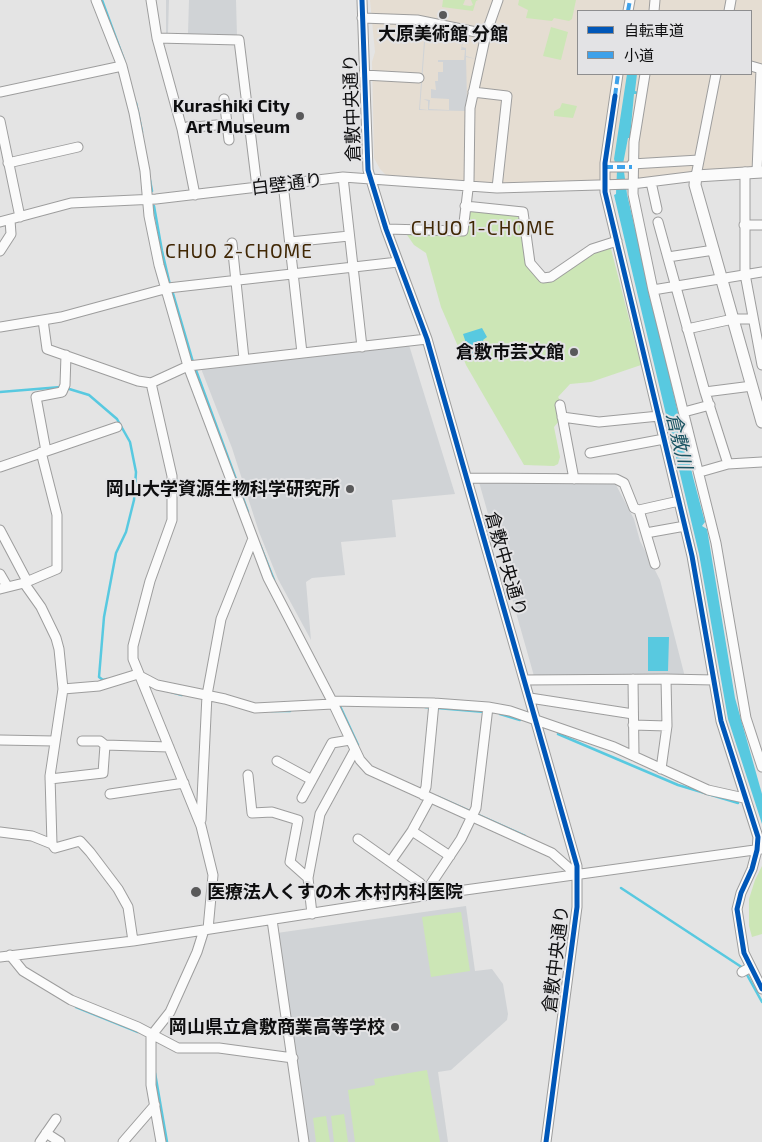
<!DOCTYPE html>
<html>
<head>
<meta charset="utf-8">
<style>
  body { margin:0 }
  #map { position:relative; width:762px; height:1142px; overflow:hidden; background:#e4e4e4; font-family:"Exo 2","Noto Sans JP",sans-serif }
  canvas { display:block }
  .legend { position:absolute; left:577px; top:10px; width:175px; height:65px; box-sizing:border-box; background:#e3e3e5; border:1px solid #8e8e8f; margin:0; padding:6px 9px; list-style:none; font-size:15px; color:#0e0e0f }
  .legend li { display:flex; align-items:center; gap:10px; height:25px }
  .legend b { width:25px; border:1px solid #8e8e8f }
</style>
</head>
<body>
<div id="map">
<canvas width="762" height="1142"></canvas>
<ul class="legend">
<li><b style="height:6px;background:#0057b8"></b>自転車道</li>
<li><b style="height:6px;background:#3da1ea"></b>小道</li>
</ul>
</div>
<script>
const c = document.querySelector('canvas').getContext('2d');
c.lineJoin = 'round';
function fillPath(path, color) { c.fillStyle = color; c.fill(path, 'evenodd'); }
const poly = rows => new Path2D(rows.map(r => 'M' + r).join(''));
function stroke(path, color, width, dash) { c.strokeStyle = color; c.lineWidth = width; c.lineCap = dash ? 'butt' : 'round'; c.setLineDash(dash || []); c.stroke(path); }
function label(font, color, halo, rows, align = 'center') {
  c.font = font + ' "Exo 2","Noto Sans JP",sans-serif'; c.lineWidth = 4; c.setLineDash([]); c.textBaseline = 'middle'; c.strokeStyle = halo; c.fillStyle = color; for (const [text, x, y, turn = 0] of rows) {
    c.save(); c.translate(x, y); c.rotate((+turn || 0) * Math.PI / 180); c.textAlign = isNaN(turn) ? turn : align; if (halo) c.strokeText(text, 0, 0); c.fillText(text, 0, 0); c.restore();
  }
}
fillPath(poly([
  [370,0,762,0,762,168,639,179,509,185,386,175,380,169,374,158,372,62,375,52],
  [578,11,751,11,751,74,578,74]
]), '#e5ddd2');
fillPath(poly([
  [166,0,169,0,168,33,188,33,189,0,236,0,237,36,166,34],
  [438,26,465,32,462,47,466,48,466,56,476,59,465,111,419,110,424,41,436,41],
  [439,28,464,32,461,50,465,50,464,60,438,60,438,62,443,62,443,72,438,72,438,81,435,81,436,90,431,89,431,98,449,99,449,110,429,109,430,100,423,99,428,101,428,110,420,109,425,42,436,43],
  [466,57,476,59,467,101,467,100],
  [409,345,455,494,392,500,396,537,341,542,345,575,312,578,306,582,311,640,278,579,259,532,232,448,200,366],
  [479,482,615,483,634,519,640,541,660,580,685,677,534,676],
  [466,906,475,971,492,969,503,984,508,1014,507,1020,451,1070,438,1072,448,1142,307,1142,277,933]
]), '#d0d3d6');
fillPath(poly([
  [443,0,465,0,463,5,470,6,473,5,471,0,478,0,476,1,473,11,442,7],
  [519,0,576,0,572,19,569,21,554,18,552,21,526,18,528,10,518,5],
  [551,27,568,32,561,60,543,56],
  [562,103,577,106,573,118,554,116,554,111,560,108],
  [468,209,521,214,528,265,542,280,610,245,641,365,591,382,570,384,558,397,563,405,560,420,554,427,560,457,558,464,554,466,524,465,466,365,441,307,426,253,414,245,405,232,459,234],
  [762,866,762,934,752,937,749,926,749,899,755,880],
  [461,912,470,971,431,977,422,917],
  [427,1070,440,1142,355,1142,348,1090,375,1085,374,1079],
  [344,1114,348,1142,334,1142,331,1116],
  [326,1116,330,1142,316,1142,313,1118]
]), '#cce6b6');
fillPath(poly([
  [627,74,637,74,635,91,639,92,639,94,634,94,630,138,628,138,623,164,627,194,693,477,705,522,702,526,707,529,735,698,762,794,762,824,728,719,699,554,614,195,616,194,617,170,614,159],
  [482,328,487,337,483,340,484,344,489,346,490,351,471,358,463,334],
  [648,637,669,637,668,671,648,671]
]), '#58c9e0');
stroke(poly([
  [102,0,124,60],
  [136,103,142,132],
  [150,180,152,191],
  [154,206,162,251,170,285],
  [172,290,193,362,248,512],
  [66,388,89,395,117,419,130,442,136,472,134,500,126,532,116,553,104,617,99,677,103,680,107,679],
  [0,392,61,387],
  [260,545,274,580],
  [147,685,182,695],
  [339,704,358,745],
  [425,707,485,712],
  [271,711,290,711],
  [500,714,520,720],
  [558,734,678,785,738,803],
  [438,797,525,836],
  [621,888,743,968],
  [746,973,762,1002],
  [76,1007,138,1032],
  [155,1073,167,1142]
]), '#58c9e0', 2.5);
const minor = poly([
  [96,0,122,66,134,113,145,171,149,216,159,265,188,366,268,578,332,701],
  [151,0,157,38,182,129,195,195],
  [362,0,368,170,386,229,427,339,577,866,577,907,546,1142],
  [628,11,630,0],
  [654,11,655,0],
  [729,11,731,0],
  [362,18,417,20,486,34],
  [157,38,239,40,257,187],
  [751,66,761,69,757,172],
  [618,74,605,163,605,192,692,556,721,721,758,837,757,850,752,869,741,893,737,909,744,953,762,989],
  [645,74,634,142,633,194,653,290,716,543,746,718,762,767],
  [364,75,419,78],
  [0,92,122,66],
  [473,92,507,96,497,188],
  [224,99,229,140],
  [0,121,20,217],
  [182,129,193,125,195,127,227,124],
  [8,163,78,147],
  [632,164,699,160],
  [605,167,632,167],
  [745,172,745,274,762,365],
  [343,177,362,347],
  [651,182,657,209],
  [283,183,302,353],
  [465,206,523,212,530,263,543,278,551,277,592,249,617,241],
  [0,222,71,203,156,199,343,177,497,188,632,184,696,176,716,74],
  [658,222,705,392,728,464],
  [744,225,762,225],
  [386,229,463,231,469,181,470,108,486,34,498,0],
  [290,242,349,236],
  [232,243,244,359],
  [0,251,11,234,10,220],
  [668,257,714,250],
  [653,290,762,272],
  [43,320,47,349,138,381,151,383],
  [0,327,61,317,168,288,398,262],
  [687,329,733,319,753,319],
  [705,392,752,386],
  [560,405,574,479],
  [684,412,710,405],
  [562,417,599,422,659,416],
  [46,451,36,397,62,392,65,385,66,355],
  [590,453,664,439],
  [0,467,117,427],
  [700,472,728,464,762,462],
  [467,478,616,479,624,483,634,508,639,510,679,501],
  [639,510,655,564],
  [0,530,27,581],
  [646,533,685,526],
  [0,574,7,586],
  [24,583,41,607,56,638,59,649,63,689,50,776,52,844,55,848,80,841,90,852,118,889,128,907,133,941],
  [0,589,24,583,57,569,57,515,41,452],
  [138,675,157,685,225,699,255,708,333,704],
  [633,679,634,756],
  [666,679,714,680],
  [525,680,666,679,667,726,661,769],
  [63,689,99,686,138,674],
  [530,698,633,714],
  [633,725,667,726],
  [0,740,54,741],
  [82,741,100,741,105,745,169,747],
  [277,761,312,780],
  [248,775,252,813,272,812,298,820,290,862,308,878,312,914],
  [50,779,103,773,105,745],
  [110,794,184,783],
  [423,795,426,787,434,703],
  [302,798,332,743,350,740],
  [201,820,207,695,221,619,252,541],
  [412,831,450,856],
  [0,832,32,836,52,844],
  [358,839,420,883,429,895],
  [391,861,412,831,430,798],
  [578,876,552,853,369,770,360,760,332,701,434,703,488,707,510,711,614,747,708,790,744,798],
  [308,878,320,814,355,750],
  [429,895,431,884,461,839,476,808,488,707],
  [272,920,304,1142],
  [208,929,213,875,201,826,133,659,133,646,150,581,172,520,172,476,151,383,188,366,427,339],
  [10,955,23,971,71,1000,138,1027,178,1048,219,1048,293,1058],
  [0,957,133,941,429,895,762,849],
  [742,972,751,967],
  [46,1133,60,1142],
  [40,1142,56,1119],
  [123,1142,155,1105],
  [161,1142,151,1085,151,1036,170,1012,197,952,204,930]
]);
const major = poly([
  [762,172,696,176,695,185,762,422]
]);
stroke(minor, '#9d9d9d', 11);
stroke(major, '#9d9d9d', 13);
stroke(minor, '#fbfbfb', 9);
stroke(major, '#fbfbfb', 11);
stroke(poly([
  [628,11,630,0],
  [615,96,618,74],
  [605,167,632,167]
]), '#3da1ea', 4, [8, 4]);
stroke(poly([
  [362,0,368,170,386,229,427,339,577,866,577,907,546,1142],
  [615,96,605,163,605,192,692,556,721,721,758,837,757,850,752,869,741,893,737,909,744,953,762,989]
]), '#0057b8', 5);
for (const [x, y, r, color] of [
  [443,15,5,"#59595a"],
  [300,116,5,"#59595a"],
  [574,352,5,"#59595a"],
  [350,489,5,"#59595a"],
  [196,892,6,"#59595a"],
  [395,1027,5,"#59595a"]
]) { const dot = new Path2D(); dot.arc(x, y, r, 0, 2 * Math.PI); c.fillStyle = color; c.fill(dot); stroke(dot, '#e3e3e5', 2); }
label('bold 18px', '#0e0e0f', '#e3e3e5', [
  ["大原美術館 分館",443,34,"center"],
  ["Kurashiki City",290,106],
  ["Art Museum",290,127],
  ["倉敷市芸文館",564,352],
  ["岡山大学資源生物科学研究所",340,489],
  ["医療法人くすの木 木村内科医院",207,892,"left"],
  ["岡山県立倉敷商業高等学校",385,1027]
], 'right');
label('18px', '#0e0e0f', '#e3e3e5', [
  ["倉敷中央通り",352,108,-92],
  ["白壁通り",287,184,-7],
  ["倉敷中央通り",506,564,74],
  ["倉敷中央通り",556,959,-83]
]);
c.letterSpacing = '1px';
label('19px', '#402704', '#e3e3e5', [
  ["CHUO 1-CHOME",483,229],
  ["CHUO 2-CHOME",239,252]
]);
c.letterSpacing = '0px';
label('italic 19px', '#1a5462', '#e3e3e5', [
  ["倉敷川",679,441,77]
]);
</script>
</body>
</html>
